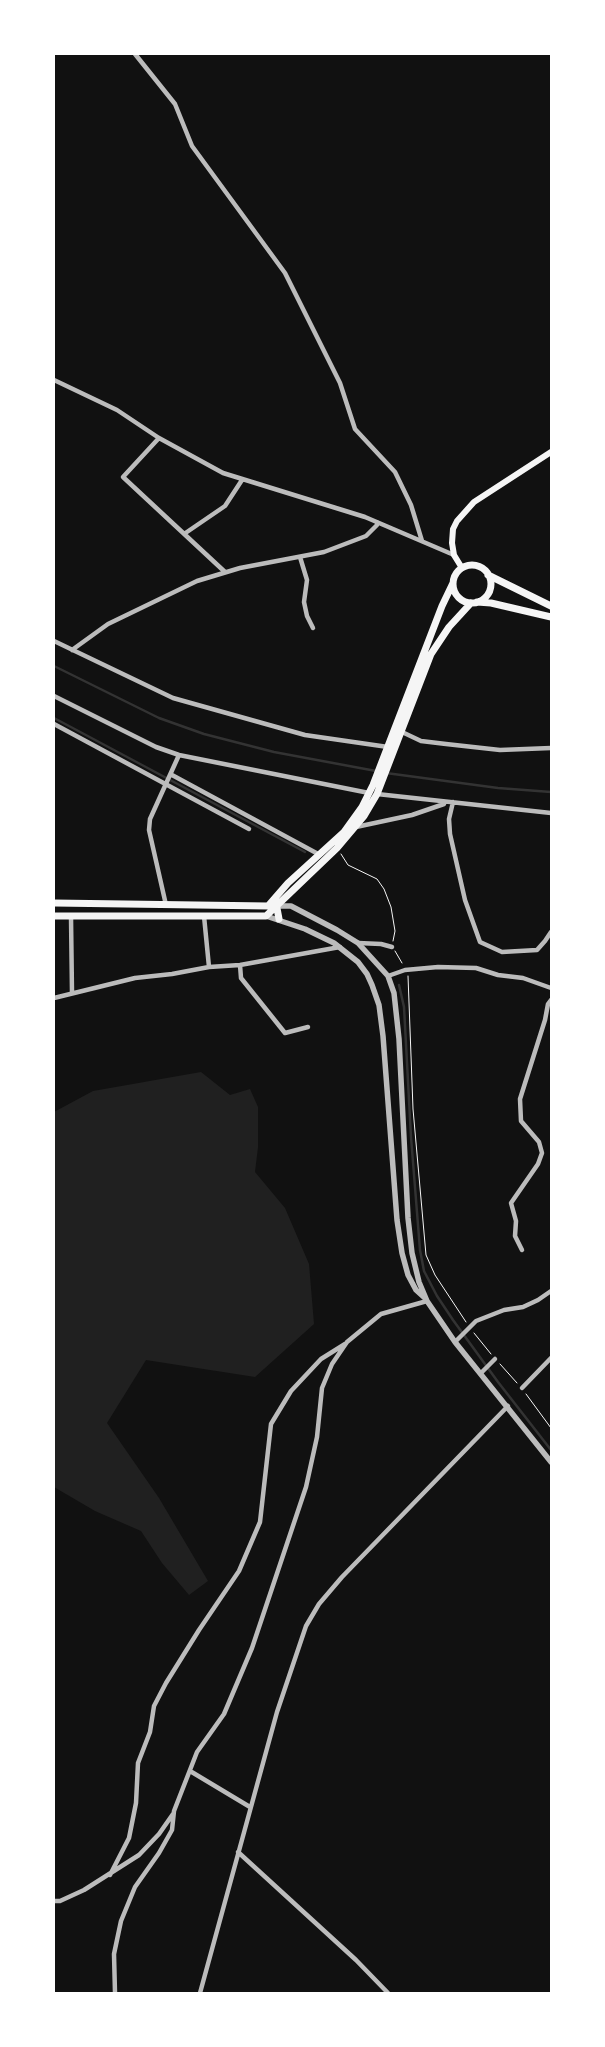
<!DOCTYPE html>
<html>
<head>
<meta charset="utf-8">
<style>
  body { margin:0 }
  #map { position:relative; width:605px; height:2047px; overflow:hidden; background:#111; font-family:Lato,sans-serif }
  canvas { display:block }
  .frame { position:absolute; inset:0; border:55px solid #fff; pointer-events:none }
</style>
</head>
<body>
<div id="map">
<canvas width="605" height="2047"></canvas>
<div class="frame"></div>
</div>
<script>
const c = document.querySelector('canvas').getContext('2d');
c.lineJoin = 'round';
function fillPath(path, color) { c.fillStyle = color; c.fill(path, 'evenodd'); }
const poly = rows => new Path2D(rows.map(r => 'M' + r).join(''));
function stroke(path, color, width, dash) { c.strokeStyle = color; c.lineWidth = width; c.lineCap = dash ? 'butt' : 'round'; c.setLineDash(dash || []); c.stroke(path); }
fillPath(poly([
  [201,1072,230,1095,250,1089,258,1107,258,1147,255,1172,285,1208,309,1264,314,1324,255,1377,146,1360,107,1423,159,1498,208,1581,189,1595,162,1563,141,1531,95,1511,54,1487,54,1112,93,1091]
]), '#202020');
stroke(poly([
  [54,666,159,718,204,734,274,752,376,771],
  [54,718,305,852],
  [386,773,498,788,551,792],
  [399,985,404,1007,411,1137,420,1250,424,1271,437,1296,453,1320,498,1382,551,1450]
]), '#333', 2.5);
stroke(poly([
  [341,854,348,865,377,879,384,889,391,907,395,931,393,941],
  [395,951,402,963],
  [408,976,413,1109,426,1255,435,1275,466,1322],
  [474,1333,491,1354],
  [500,1364,517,1383],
  [526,1394,551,1428]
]), '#f5f5f5', 1);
stroke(poly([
  [135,54,175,104,192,146,285,273,340,383,355,429,395,472,411,505,422,541],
  [54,380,117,410,159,438,223,473,365,517,454,555],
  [159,438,123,477,225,572],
  [184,534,225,506,242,480],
  [300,557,307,580,304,602,307,616,313,628],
  [54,641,173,698,305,735,388,747],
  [72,650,108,624,197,581,240,568,324,552,366,536,377,525,377,522],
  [54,696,156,747,179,755,369,793],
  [54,724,249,829],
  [402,732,421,741,446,744,500,750,551,748],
  [172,775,320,855],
  [377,794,551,813],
  [453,802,449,819,450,834,465,900,480,942,502,952,537,950,545,941,551,932],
  [356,827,412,815,444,804],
  [166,905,149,830,150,819,179,755],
  [204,916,209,967],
  [71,917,72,993],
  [358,943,381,944,392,947],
  [240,965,241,978,285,1033,308,1027],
  [388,976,405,970,438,967,476,968,498,975,523,978,551,988],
  [54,998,135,978,172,974,209,967,240,965,340,947],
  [522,1250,515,1236,516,1221,511,1203,538,1164,542,1153,539,1142,521,1121,520,1099,545,1020,548,1004,551,1000],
  [455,1342,476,1321,504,1310,523,1307,538,1300,551,1291],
  [481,1373,495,1359],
  [522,1388,551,1358],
  [190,1771,250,1807],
  [238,1852,356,1960,388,1993],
  [110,1875,129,1838,136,1803,138,1763,150,1732,154,1706,166,1683,199,1630,239,1571,260,1522,271,1424,291,1391,321,1359,345,1344],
  [54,1901,60,1901,84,1890,139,1855,159,1834,173,1814],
  [115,1993,114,1954,121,1921,135,1887,159,1853,172,1830,174,1811,197,1752,224,1714,252,1648,306,1487,317,1437,322,1388,332,1364,347,1342,381,1314,427,1301],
  [200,1993,277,1712,306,1626,319,1604,342,1577,508,1406]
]), '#bcbcbc', 4.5);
stroke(poly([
  [275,906,291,906,337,930,358,943,388,976,394,993,399,1039,408,1218,412,1253,419,1282,427,1301,455,1342,551,1462],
  [266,916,305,929,334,943,358,962,367,974,372,985,379,1005,383,1036,397,1220,402,1253,408,1275,416,1290,426,1299]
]), '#bcbcbc', 5.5);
stroke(poly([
  [462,568,454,555,452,543,453,529,457,521,474,502,551,452]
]), '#f5f5f5', 6);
stroke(poly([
  '453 584a19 19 0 1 1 38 0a19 19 0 1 1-38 0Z',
  [488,575,551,606],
  [477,602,491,603,551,617],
  [54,903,268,906,288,883,344,832,362,807,373,785,442,606,453,583],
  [276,903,279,919],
  [54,916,266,916,337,848,364,816,377,794,431,654,449,627,471,603]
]), '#f5f5f5', 7);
</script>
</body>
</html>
